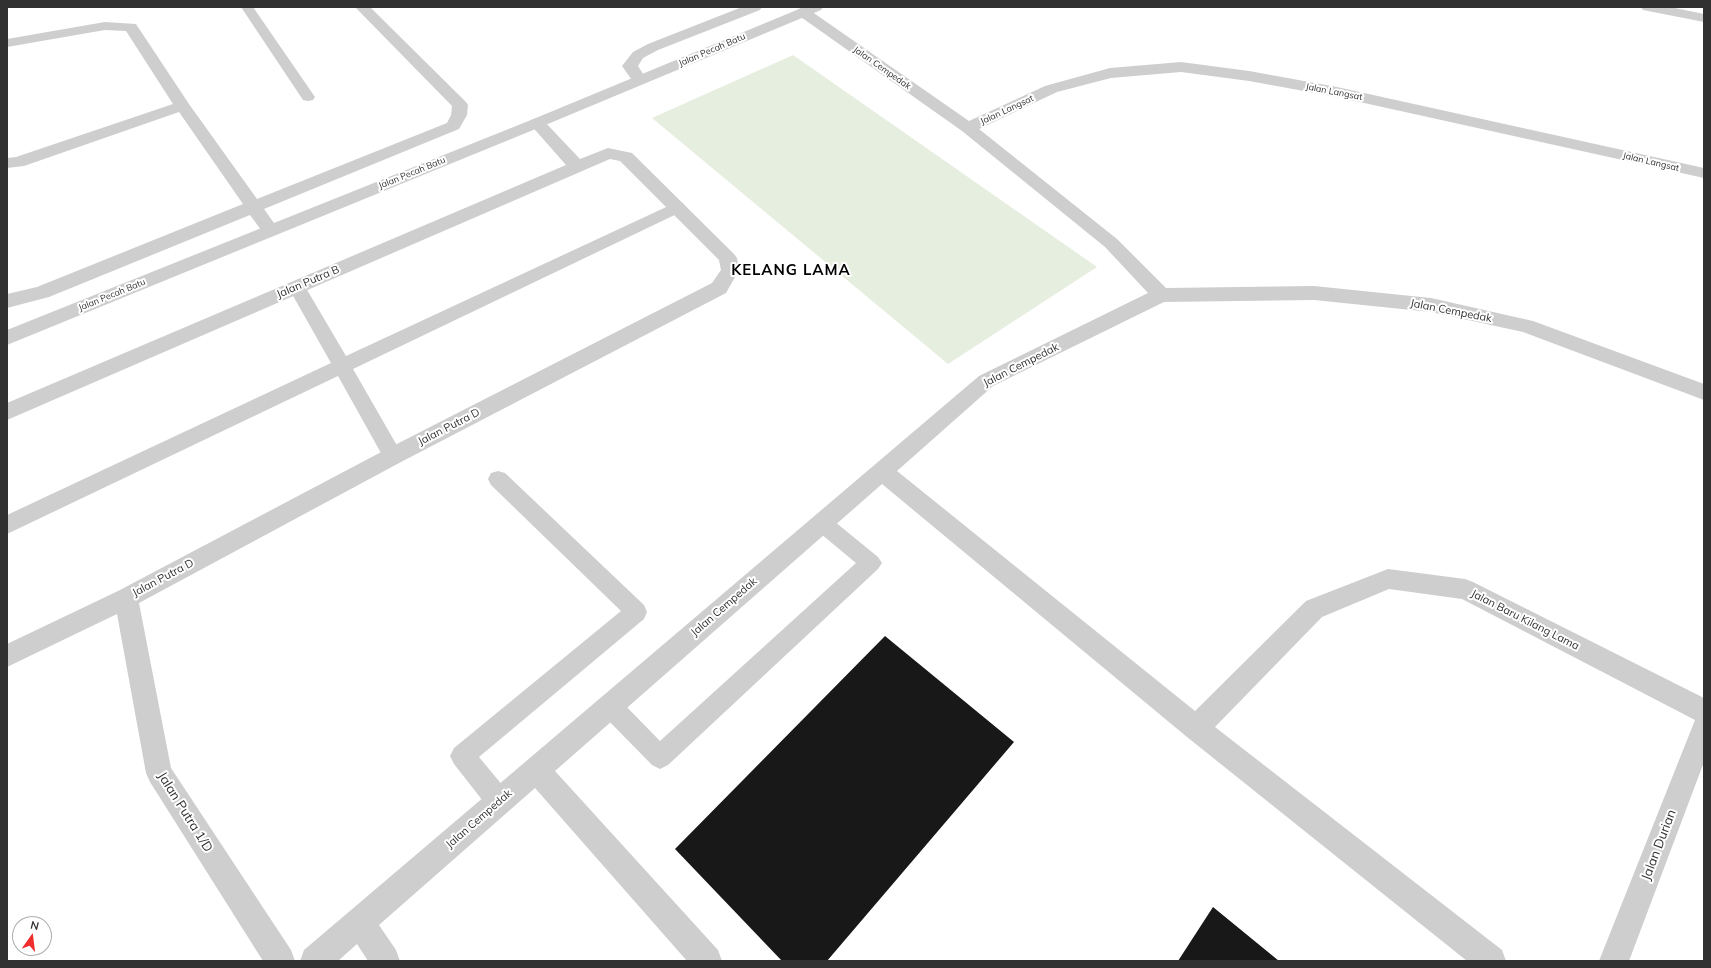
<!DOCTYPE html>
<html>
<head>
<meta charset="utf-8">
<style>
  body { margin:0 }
  #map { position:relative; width:1711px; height:968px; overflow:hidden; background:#fff; font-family:Mulish,sans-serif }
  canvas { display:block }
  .frame { position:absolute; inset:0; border:8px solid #313131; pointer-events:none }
  .north { position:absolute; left:12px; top:916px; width:40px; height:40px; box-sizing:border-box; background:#fff; border:1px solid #adadad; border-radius:50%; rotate:14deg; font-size:11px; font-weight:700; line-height:16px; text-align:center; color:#313131 }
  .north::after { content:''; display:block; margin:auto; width:14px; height:18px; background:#ef2d2c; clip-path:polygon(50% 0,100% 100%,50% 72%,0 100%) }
</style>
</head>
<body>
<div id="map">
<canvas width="1711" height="968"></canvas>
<div class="frame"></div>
<div class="north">N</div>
</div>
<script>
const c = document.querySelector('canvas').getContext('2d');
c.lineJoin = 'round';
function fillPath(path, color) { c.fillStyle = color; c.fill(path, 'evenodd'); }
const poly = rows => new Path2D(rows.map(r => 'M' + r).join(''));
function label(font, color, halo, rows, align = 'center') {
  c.font = font + ' Mulish,sans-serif'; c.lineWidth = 4; c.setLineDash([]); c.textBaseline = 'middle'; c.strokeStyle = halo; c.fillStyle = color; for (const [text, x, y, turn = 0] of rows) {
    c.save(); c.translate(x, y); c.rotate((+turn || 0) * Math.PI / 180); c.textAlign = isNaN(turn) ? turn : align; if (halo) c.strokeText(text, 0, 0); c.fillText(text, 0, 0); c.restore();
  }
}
fillPath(poly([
  [793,55,1097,267,948,364,652,118]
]), '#e6eedf');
fillPath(poly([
  [885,636,1014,742,827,961,782,961,675,849],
  [1213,907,1279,961,1178,961]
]), '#181818');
fillPath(poly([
  [241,7,253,7,315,97,313,100,308,101,303,100,241,7],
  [677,202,683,203,685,207,683,211,353,369,403,456,400,462,393,464,386,462,338,376,7,534,7,515,331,363,288,287,291,283,297,281,303,283,346,356,677,202],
  [498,471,505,473,644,605,647,612,644,619,479,757,508,792,511,801,508,810,499,813,490,810,454,764,450,756,454,748,621,611,491,485,488,479,491,473,498,471],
  [822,514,829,517,878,557,882,563,878,569,668,765,660,769,652,765,602,714,598,706,602,698,610,695,618,698,660,741,856,563,815,529,812,523,815,517,822,514]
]), '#cecece');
fillPath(poly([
  [355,7,370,7,466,102,468,105,467,115,459,129,264,209,279,230,276,234,270,236,264,234,250,215,49,297,7,308,7,294,37,287,243,204,179,112,24,166,7,168,7,158,16,157,173,104,126,31,105,30,7,47,7,39,105,22,136,24,189,104,257,199,447,123,451,115,452,106,355,7],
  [742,7,762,7,760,10,658,50,643,58,638,66,647,80,644,83,639,85,634,83,622,66,633,52,648,44,742,7],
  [1641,7,1670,7,1704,14,1704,22,1648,11,1643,10,1641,7],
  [803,8,808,9,969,121,1045,86,1110,68,1181,62,1249,71,1337,87,1704,168,1704,178,1337,97,1249,81,1181,72,1111,78,1057,92,979,129,1117,239,1166,288,1314,286,1431,298,1533,321,1704,384,1704,400,1523,332,1431,312,1314,300,1164,302,993,386,897,471,1195,711,1306,601,1388,569,1465,579,1473,582,1704,698,1704,762,1629,961,1599,961,1695,720,1462,599,1389,589,1322,617,1215,727,1502,950,1506,961,1467,961,1187,737,882,484,555,771,718,950,722,961,687,961,535,788,379,925,396,950,400,961,368,961,357,944,338,961,300,961,304,950,979,376,1148,293,1105,247,962,131,798,15,796,12,798,9,803,8],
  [537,118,543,120,580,159,608,148,632,153,734,254,737,258,739,270,726,293,401,462,139,603,171,768,291,950,295,961,263,961,150,782,146,773,117,614,7,667,7,644,118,591,385,450,712,283,721,270,719,260,620,161,610,159,7,420,7,403,566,165,529,123,531,120,537,118]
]), '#cecece');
fillPath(poly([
  [804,7,823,7,821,10,543,126,7,345,7,330,531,120,804,7]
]), '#cecece');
label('9px', '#313131', '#fff', [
  ["Jalan Pecah Batu",712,50,-23],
  ["Jalan Cempedak",882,68,35],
  ["Jalan Langsat",1334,92,11],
  ["Jalan Langsat",1007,110,-25],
  ["Jalan Langsat",1651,162,13],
  ["Jalan Pecah Batu",412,173,-22],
  ["Jalan Pecah Batu",112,295,-22]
]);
label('11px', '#313131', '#fff', [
  ["Jalan Putra B",308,282,-23],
  ["Jalan Cempedak",1451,311,11],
  ["Jalan Cempedak",1021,365,-27],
  ["Jalan Putra D",449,427,-27],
  ["Jalan Putra D",163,578,-28],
  ["Jalan Cempedak",724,607,-41],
  ["Jalan Baru Kilang Lama",1525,620,27],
  ["Jalan Cempedak",479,819,-41]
]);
label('13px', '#313131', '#fff', [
  ["Jalan Putra 1/D",185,812,58],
  ["Jalan Durian",1659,845,-69]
]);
c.letterSpacing = '1px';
label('bold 15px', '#000', '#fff', [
  ["KELANG LAMA",791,270]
]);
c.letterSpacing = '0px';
</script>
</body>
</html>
